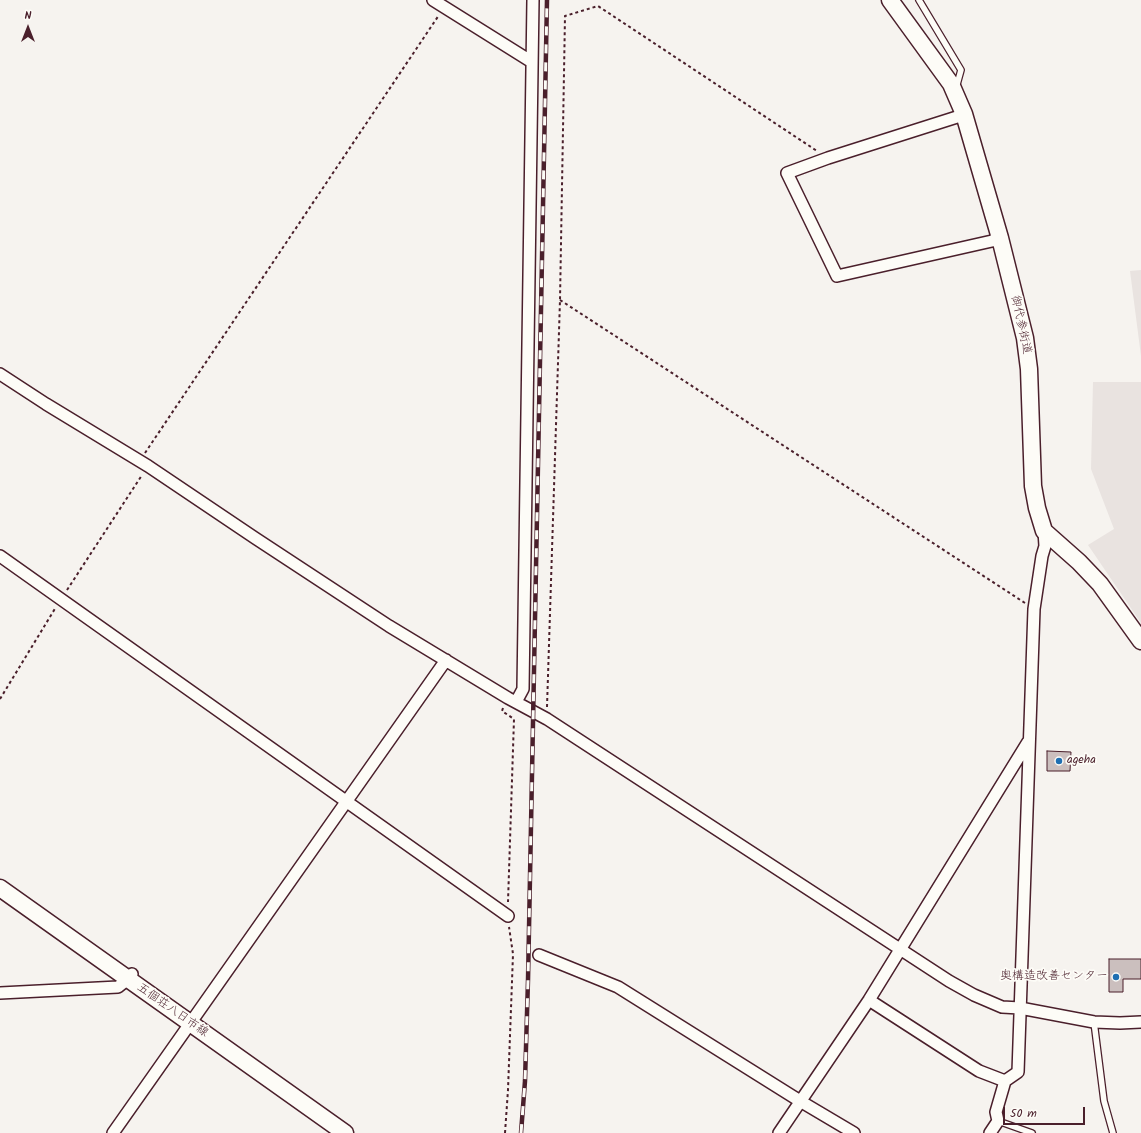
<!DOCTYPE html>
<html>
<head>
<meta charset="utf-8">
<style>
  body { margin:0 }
  #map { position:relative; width:1141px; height:1133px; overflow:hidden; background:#f6f3ef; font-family:Kalam,sans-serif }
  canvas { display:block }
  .north { position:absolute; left:8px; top:8px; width:40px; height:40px; -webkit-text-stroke:3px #fdfcf7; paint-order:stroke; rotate:0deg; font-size:11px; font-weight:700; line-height:16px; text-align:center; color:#4a1f2b }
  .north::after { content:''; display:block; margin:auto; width:14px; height:18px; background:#4a1f2b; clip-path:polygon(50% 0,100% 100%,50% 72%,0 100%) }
  .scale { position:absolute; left:1003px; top:1107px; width:82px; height:18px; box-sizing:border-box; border:2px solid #4a1f2b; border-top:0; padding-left:5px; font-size:12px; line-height:14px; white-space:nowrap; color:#4a1f2b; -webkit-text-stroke:3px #fdfcf7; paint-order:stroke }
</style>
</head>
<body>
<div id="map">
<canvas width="1141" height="1133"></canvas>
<div class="north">N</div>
<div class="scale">50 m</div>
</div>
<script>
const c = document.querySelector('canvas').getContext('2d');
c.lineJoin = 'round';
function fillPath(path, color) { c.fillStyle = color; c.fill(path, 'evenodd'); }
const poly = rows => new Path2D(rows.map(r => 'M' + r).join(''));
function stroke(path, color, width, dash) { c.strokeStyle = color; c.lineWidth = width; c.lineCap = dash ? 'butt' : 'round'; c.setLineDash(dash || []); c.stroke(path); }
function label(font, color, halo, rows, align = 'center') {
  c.font = font + ' Kalam,"Klee One",sans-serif'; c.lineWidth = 3.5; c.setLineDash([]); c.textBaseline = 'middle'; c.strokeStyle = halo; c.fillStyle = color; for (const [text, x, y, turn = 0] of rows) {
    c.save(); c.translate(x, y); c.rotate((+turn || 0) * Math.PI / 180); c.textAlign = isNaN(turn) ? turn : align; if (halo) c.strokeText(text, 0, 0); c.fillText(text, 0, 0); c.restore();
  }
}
fillPath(poly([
  [1141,270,1141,356,1130,271],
  [1093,382,1141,382,1141,623,1088,545,1114,529,1091,469]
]), '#e9e3e0');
const building = poly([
  [1047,751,1071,752,1070,771,1047,771,1047,751],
  [1109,959,1141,959,1141,979,1123,979,1123,992,1109,992,1109,959]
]);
fillPath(building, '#cbbfbe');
stroke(building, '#4a1f2b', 1);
const lane = poly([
  [919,0,961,70,956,88],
  [1094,1022,1104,1101,1113,1133],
  [998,1121,1032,1133]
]);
const street = poly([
  [433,0,532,62],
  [964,114,957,117,828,158,787,173,837,276,992,241,1000,238],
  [0,374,46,404,148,466,255,538,389,626,508,698,547,719,949,981,974,995,1002,1007,1020,1008,1094,1022,1120,1023,1141,1022],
  [0,556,508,916],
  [516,702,523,689,533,0],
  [539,955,618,987,800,1101,854,1133],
  [0,993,118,987,128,979,132,974],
  [869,1000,979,1071,1005,1081],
  [113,1133,446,660],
  [779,1133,869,1000,1028,742],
  [990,1133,998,1121,996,1112,1005,1081,1018,1072,1034,609,1042,556,1045,546,1044,531]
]);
const secondary = poly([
  [890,0,951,84,964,114,1000,238,1025,338,1029,369,1033,486,1037,508,1044,531,1079,562,1100,584,1141,641],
  [0,888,345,1133]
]);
stroke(lane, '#4a1f2b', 8);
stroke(street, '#4a1f2b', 14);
stroke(secondary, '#4a1f2b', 19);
stroke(poly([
  [560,300,1025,603],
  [145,453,439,15],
  [67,590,142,475],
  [0,699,56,607],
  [547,707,560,300,565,16,598,6,817,151],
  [503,708,502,711,514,719,508,902],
  [505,1133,508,1090,513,954,509,927]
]), '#4a1f2b', 2, [3, 3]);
stroke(lane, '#fdfcf7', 5.5);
stroke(street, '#fdfcf7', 11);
stroke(secondary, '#fdfcf7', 16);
const rail = poly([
  [521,1133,525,1081,528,980,547,0]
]);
stroke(rail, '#4a1f2b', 4.5);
stroke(rail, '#fdfcf7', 3, [9]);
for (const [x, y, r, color] of [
  [1059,761,4,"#1f6fb2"],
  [1116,977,4,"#1f6fb2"]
]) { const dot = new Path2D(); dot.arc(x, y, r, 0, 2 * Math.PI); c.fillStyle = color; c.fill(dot); stroke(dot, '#fdfcf7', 1.5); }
label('12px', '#4a1f2b', '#fdfcf7', [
  ["御代参街道",1020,325,78],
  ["五個荘八日市線",172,1011,35]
]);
label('12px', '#4a1f2b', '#fdfcf7', [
  ["ageha",1067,761],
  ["奥構造改善センター",1108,977,"right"]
], 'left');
</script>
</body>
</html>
